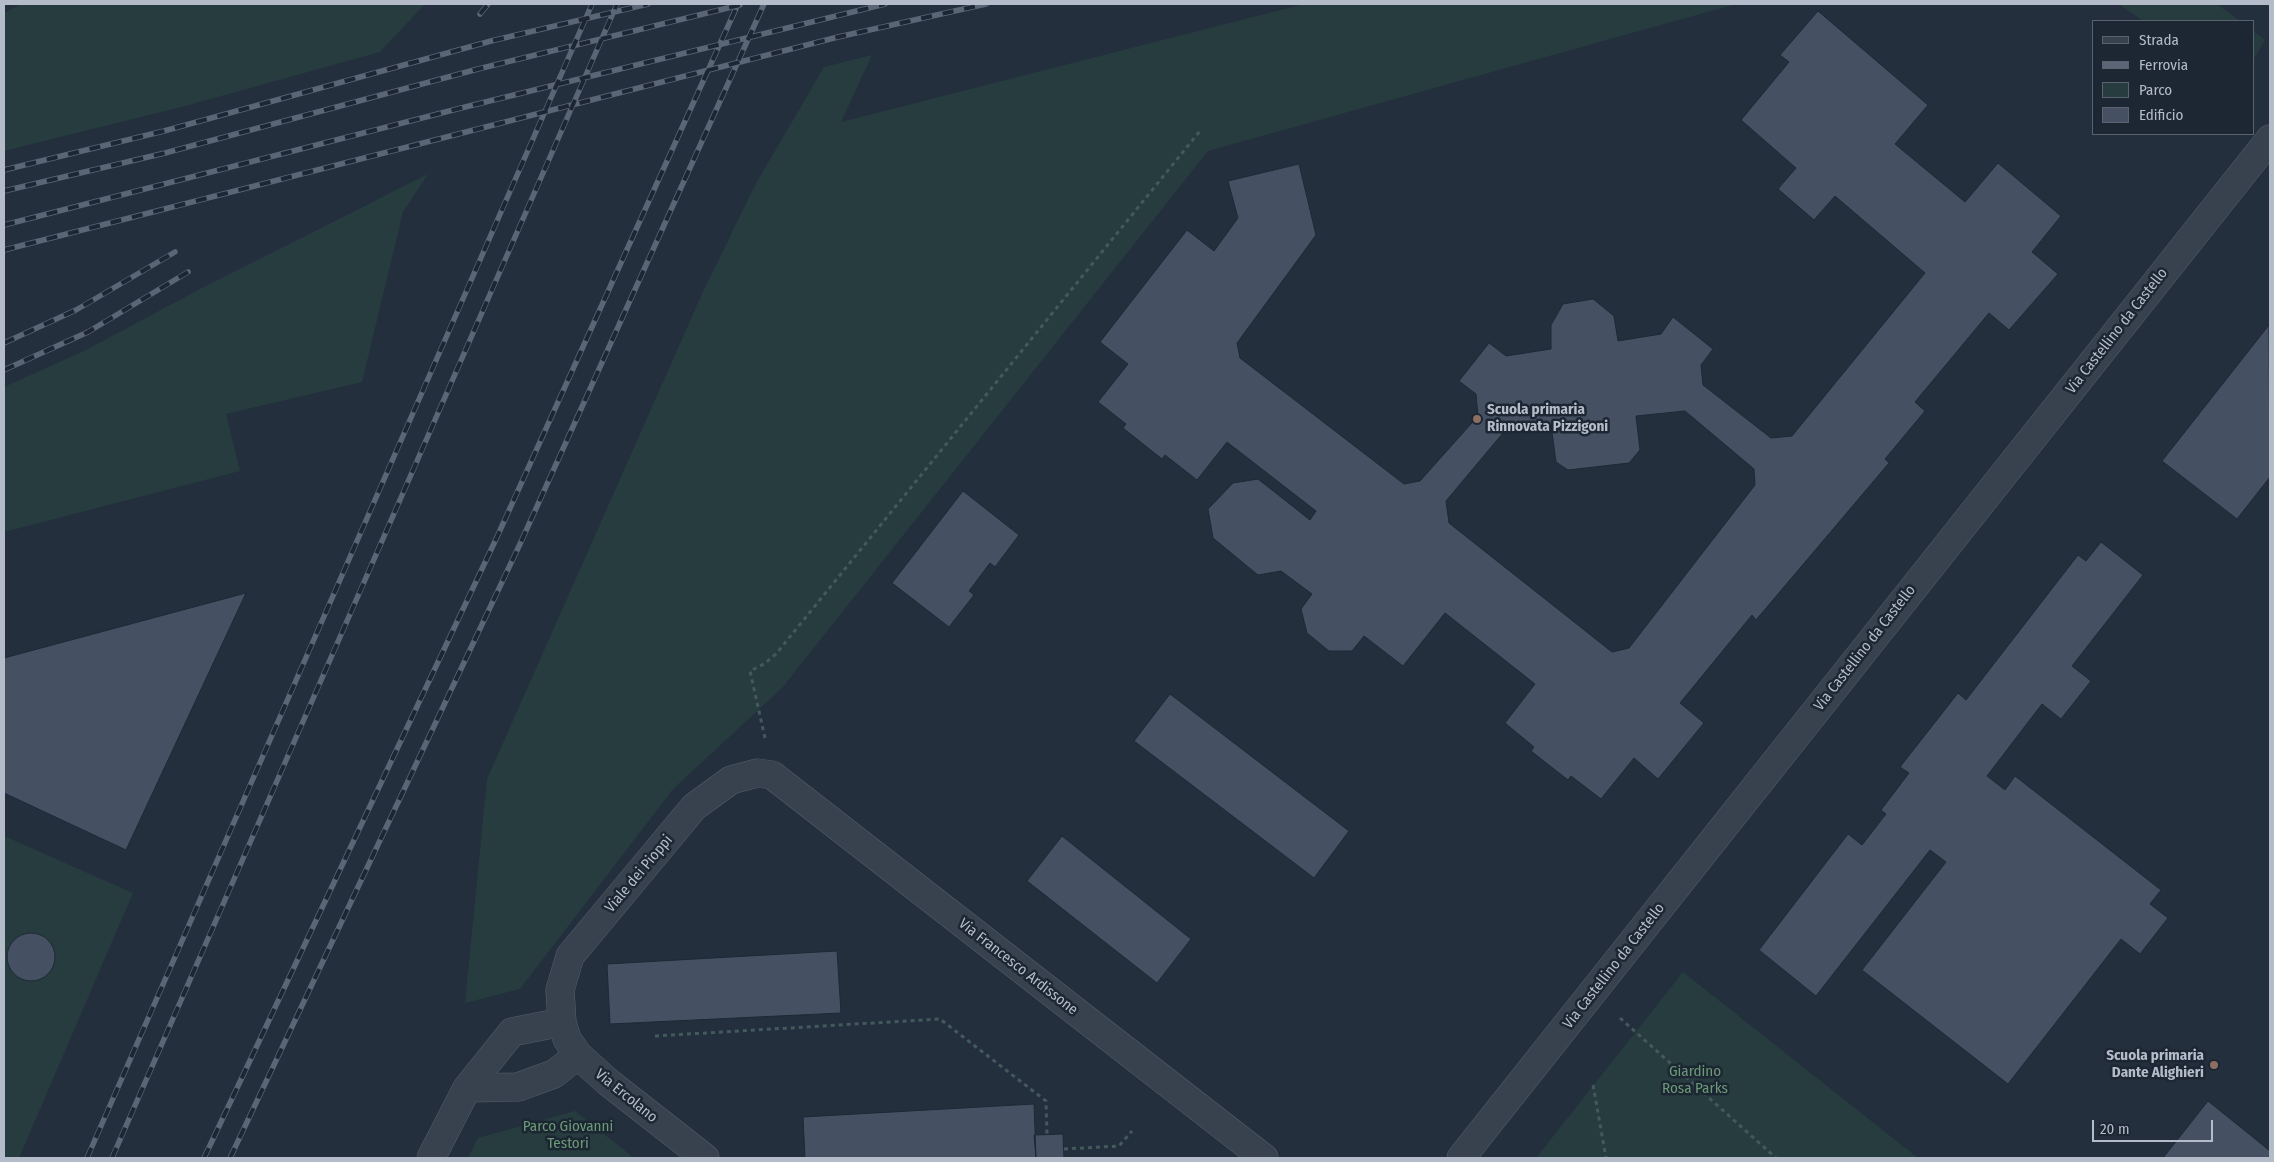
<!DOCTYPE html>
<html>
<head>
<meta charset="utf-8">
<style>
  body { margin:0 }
  #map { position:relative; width:2274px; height:1162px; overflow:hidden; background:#242f3e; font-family:"Fira Sans Condensed",sans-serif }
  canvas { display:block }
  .frame { position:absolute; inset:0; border:5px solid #b4bcc9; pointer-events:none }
  .legend { position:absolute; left:2092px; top:20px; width:162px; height:115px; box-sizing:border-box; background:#1d2633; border:1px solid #59626f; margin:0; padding:6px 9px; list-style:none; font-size:15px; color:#b4bcc9 }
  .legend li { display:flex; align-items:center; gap:10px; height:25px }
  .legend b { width:25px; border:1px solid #59626f }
  .scale { position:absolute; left:2092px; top:1120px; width:121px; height:22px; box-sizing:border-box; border:2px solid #b4bcc9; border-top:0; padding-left:6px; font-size:15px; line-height:18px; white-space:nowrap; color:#b4bcc9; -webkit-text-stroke:4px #1d2633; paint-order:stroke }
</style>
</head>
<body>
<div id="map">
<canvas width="2274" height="1162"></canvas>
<div class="frame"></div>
<ul class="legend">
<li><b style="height:6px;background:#38414e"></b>Strada</li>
<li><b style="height:6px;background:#5a6575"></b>Ferrovia</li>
<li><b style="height:14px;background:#263c3f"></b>Parco</li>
<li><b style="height:14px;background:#455162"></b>Edificio</li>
</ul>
<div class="scale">20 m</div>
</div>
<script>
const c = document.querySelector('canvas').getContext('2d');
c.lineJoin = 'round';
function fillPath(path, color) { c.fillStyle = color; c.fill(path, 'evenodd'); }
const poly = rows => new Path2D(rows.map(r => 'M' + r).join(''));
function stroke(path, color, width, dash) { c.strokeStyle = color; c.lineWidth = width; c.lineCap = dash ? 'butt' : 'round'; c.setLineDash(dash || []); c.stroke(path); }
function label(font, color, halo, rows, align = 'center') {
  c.font = font + ' "Fira Sans Condensed",sans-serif'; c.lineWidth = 5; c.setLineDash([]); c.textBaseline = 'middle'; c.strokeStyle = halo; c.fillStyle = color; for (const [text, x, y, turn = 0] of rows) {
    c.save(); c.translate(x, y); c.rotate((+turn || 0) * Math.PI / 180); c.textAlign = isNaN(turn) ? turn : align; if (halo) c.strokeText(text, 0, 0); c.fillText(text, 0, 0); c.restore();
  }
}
fillPath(poly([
  [21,4,425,4,380,52,185,106,4,151,4,13],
  [1304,4,1736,4,1208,151,782,688,673,789,520,989,465,1003,487,779,702,294,754,187,824,67,872,55,841,122],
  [2119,4,2217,4,2240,21,2143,21],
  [2253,31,2265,40,2253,60],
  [428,174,403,212,362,382,226,414,240,471,4,532,4,387,86,350,200,289],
  [4,836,133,893,19,1158,4,1158],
  [1683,972,1918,1158,1536,1158],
  [575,1111,634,1158,468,1158,478,1138]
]), '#263c3f');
const building = poly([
  [1818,11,1928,105,1895,144,1965,202,1998,163,2061,216,2032,252,2058,274,2009,330,1989,313,1915,402,1925,411,1885,459,1889,463,1756,620,1752,615,1680,703,1704,723,1658,779,1634,758,1601,799,1571,776,1568,780,1531,751,1534,747,1505,723,1535,684,1445,613,1403,666,1364,636,1352,651,1329,651,1307,633,1301,609,1312,594,1281,571,1258,575,1213,538,1208,509,1233,483,1258,479,1310,520,1316,511,1227,442,1197,480,1165,455,1162,459,1123,428,1126,424,1098,402,1128,364,1100,342,1187,230,1214,251,1238,218,1228,181,1299,164,1316,235,1237,343,1240,358,1404,484,1420,481,1478,416,1476,394,1459,381,1489,343,1506,356,1551,349,1551,325,1563,304,1593,299,1614,316,1618,341,1661,334,1673,317,1713,349,1701,365,1703,385,1771,438,1792,436,1925,273,1835,196,1814,220,1778,189,1796,168,1741,120,1789,62,1780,55,1818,11],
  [1685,411,1754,469,1755,485,1629,648,1612,652,1449,523,1446,501,1503,433,1551,425,1556,462,1568,470,1629,463,1640,450,1636,416,1685,411],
  [2269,325,2270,477,2237,519,2162,461,2269,325],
  [963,491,1019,535,995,567,990,563,969,591,974,595,949,627,892,583,963,491],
  [2101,542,2143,575,2072,666,2091,681,2061,719,2042,704,1987,776,2005,790,2015,776,2161,890,2150,904,2168,918,2140,954,2121,939,2008,1084,1862,970,1946,862,1930,850,1816,996,1759,950,1848,834,1862,845,1886,814,1881,810,1909,773,1900,767,1958,693,1966,700,2078,555,2086,561,2101,542],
  [246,593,126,850,4,793,4,658,246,593],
  [1170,694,1349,831,1314,878,1134,741,1170,694],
  [1062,836,1191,939,1157,983,1027,881,1062,836],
  '7 957a24 24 0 1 1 48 0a24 24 0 1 1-48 0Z',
  [837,951,841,1013,610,1024,607,964,837,951],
  [2208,1101,2270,1151,2269,1158,2163,1158,2208,1101],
  [1034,1104,1036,1158,805,1158,803,1117,1034,1104],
  [1063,1134,1064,1158,1036,1158,1034,1135,1063,1134]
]);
fillPath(building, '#455162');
stroke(building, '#1f2835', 1);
const street = poly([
  [467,1088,518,1087,554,1074,578,1055],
  [431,1158,467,1088,512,1032,562,1022],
  [705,1158,608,1082,578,1055,567,1039,562,1022,560,990,570,956,694,807,731,780,757,773,772,775,1264,1158],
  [1461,1158,2270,139]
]);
stroke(street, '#565f6c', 29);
stroke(poly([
  [765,738,750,671,764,664,776,654,1200,131],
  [1620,1018,1776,1158],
  [655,1036,940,1019,1046,1101,1047,1134],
  [1593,1085,1606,1158],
  [1064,1149,1119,1146,1132,1131]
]), '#44595c', 3, [4, 4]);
stroke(street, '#38414e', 28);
const rail = poly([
  [480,14,488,4],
  [4,170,164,131,491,41,648,4],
  [4,191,165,153,478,69,740,5],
  [4,225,461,108,885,4],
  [4,250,838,37,986,4],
  [4,343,76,310,175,252],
  [4,370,88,332,188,272],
  [87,1158,592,4],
  [112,1158,617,4],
  [204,1158,497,537,738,4],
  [230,1158,520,544,764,4]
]);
stroke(rail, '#5a6575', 5.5);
stroke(rail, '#1d2633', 4, [11]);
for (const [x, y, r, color] of [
  [1477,419,5,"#8d6e63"],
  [2214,1065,5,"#8d6e63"]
]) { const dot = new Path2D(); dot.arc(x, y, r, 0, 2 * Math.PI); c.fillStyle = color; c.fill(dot); stroke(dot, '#1d2633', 2); }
label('15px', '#b4bcc9', '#1d2633', [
  ["Via Castellino da Castello",2117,331,-52],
  ["Via Castellino da Castello",1865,648,-52],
  ["Viale dei Pioppi",639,874,-50],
  ["Via Castellino da Castello",1614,966,-52],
  ["Via Francesco Ardissone",1018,967,38],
  ["Via Ercolano",626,1096,39]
]);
label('bold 15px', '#b4bcc9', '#1d2633', [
  ["Scuola primaria",1487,410],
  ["Rinnovata Pizzigoni",1487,427],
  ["Scuola primaria",2204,1056,"right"],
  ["Dante Alighieri",2204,1073,"right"]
], 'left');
label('15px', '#6b9a76', '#1d2633', [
  ["Giardino",1695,1072],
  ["Rosa Parks",1695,1089],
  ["Parco Giovanni",568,1127],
  ["Testori",568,1144]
]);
</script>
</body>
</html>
